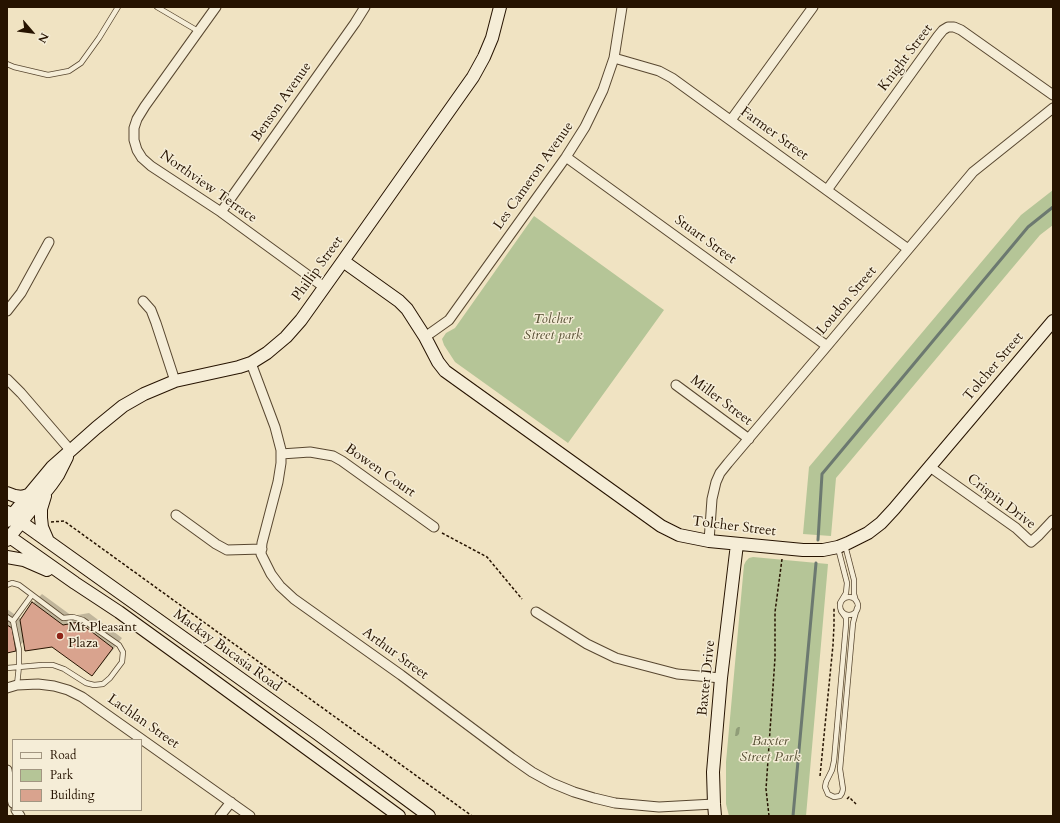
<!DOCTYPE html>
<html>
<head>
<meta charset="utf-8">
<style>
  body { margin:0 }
  #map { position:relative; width:1060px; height:823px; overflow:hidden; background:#f0e3c2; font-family:Cardo,serif }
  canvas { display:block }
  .frame { position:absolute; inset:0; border:8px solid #261300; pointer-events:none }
  .legend { position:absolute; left:12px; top:739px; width:130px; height:72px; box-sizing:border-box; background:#f5edd7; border:1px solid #a29681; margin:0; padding:5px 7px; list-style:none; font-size:12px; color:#261300 }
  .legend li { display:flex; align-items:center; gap:8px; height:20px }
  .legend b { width:20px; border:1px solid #a29681 }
  .north { position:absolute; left:12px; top:12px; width:40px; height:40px; -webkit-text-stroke:3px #f5edd7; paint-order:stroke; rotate:118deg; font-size:11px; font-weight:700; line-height:16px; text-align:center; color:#261300 }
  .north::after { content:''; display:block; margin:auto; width:14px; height:18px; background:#261300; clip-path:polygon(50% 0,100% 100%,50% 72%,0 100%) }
</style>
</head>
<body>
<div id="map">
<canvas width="1060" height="823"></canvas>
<div class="frame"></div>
<ul class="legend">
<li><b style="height:5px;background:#f5edd7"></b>Road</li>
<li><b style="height:11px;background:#b5c597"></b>Park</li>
<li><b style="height:11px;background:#d9a38e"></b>Building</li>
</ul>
<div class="north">N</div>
</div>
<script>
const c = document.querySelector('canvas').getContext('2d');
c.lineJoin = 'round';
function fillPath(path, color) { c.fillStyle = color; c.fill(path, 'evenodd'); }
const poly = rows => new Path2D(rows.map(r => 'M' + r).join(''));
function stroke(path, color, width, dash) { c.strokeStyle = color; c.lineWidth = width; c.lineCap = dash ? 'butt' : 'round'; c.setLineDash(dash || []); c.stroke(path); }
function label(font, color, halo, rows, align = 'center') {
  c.font = font + ' Cardo,serif'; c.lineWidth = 3; c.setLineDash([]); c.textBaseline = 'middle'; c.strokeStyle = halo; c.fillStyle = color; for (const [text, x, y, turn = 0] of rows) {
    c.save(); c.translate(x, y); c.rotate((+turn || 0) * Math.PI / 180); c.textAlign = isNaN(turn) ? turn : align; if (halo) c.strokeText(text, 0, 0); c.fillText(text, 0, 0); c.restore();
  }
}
fillPath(poly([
  [1053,190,1053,225,1040,235,836,478,831,536,803,534,809,467,1021,215],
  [534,216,664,310,568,443,455,362,444,345,442,339,446,333,455,328],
  [753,557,828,564,806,816,729,816,726,804,726,762,744,565,746,561,749,558]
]), '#b5c597');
fillPath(poly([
  [42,594,72,616,89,613,122,638,101,665,92,675,52,646,24,641,15,650,7,652,7,609,21,619,33,603],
  [738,727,740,727,739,734,737,736,735,736,736,729]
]), '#0003');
stroke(poly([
  [818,540,822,474,1028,227,1053,207],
  [793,816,816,563]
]), '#6c7970', 3);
const building = poly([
  [32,602,63,625,79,622,113,648,92,676,52,647,25,651,20,620,32,602],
  [7,625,12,628,16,651,7,653,7,625]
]);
fillPath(building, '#d9a38e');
stroke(building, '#261300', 1);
const lane = poly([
  [157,7,198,31],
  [7,64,14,67,48,75,69,71,81,63,99,38,118,7],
  [845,545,854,580,854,594,856,601],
  [838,548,847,583,846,593,840,603],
  [7,585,12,583,19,585,63,618,73,617,83,620,119,645,123,652,122,662,110,678,103,684,94,685,86,683,64,669,53,665,42,665,7,668],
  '840 606a9 9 0 1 1 18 0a9 9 0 1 1-18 0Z',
  [841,611,846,618,846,625,834,761,832,770,826,782,825,787,828,794,834,797,840,796,842,793,843,789,840,769,853,623,857,608],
  [7,617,13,621,19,650,19,666,17,685],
  [13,621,32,595]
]);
const street = poly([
  [216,7,145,106,137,119,134,128,134,140,137,150,142,158,151,166,221,212,324,287],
  [614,58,659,71,672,78,908,249],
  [731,120,813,7],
  [566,157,827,346],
  [827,190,938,36,943,30,948,27,954,27,961,30,1053,95],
  [221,212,355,23,365,7],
  [143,301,151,310,156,323,175,381],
  [7,311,21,293,49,242],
  [425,337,449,320,459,306,566,157,585,127,603,90,614,58,622,7],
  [251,363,275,427,281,450,281,463,278,482,262,543,261,554,271,574,280,586,294,599,401,675,512,758,532,772,552,783,574,792,594,798,615,803,659,807,714,804],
  [7,379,21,393,71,451],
  [676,385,749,439],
  [281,454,310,452,333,456,342,461,434,527],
  [930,467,1016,528,1031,542,1039,535,1053,520],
  [176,515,216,544,227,550,262,549],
  [709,541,712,499,716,482,720,473,728,463,827,346,973,172,1053,108],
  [536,612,587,644,616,658,677,674,721,678],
  [7,688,17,685,38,684,54,686,68,690,82,697,250,816],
  [7,770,11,795,13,803],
  [16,810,20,816],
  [220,816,231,802]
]);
const secondary = poly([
  [343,261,399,301,407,309,425,337,438,362,445,371,661,526,679,535,709,541,803,550,823,550,838,547,848,543,868,533,881,523,894,509,1053,321],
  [7,493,15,496,22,497,28,495,31,493],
  [45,496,41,509,41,518,42,527,48,541],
  [7,512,318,734,429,816],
  [7,521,52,467,96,428,123,406,144,394,175,381,239,367,251,363,267,353,286,337,301,320,343,261,473,77,484,57,492,38,500,7],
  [7,535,75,583,119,612,191,664,399,816],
  [7,540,51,485,58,475,67,457],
  [7,557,24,560,47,570],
  [715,816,714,804,713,772,721,678,737,544]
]);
stroke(lane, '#584730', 6);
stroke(street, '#584730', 11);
stroke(secondary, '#261300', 14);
stroke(poly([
  [51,522,64,521,472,816],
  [442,533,487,557,522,599],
  [820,776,833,645,834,625,834,607],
  [847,799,849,797,856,804],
  [769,816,766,789,775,658,775,612,782,559]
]), '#261300', 1.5, [3, 2]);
stroke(lane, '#f5edd7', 4.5);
stroke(street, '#f5edd7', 9);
stroke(secondary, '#f5edd7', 12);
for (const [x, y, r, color] of [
  [60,636,4,"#8f2418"]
]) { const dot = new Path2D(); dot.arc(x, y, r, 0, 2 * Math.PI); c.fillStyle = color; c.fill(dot); stroke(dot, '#f5edd7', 1.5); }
label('14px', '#261300', '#f5edd7', [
  ["Knight Street",906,58,-53],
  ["Benson Avenue",282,102,-55],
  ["Farmer Street",774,134,36],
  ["Les Cameron Avenue",534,176,-55],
  ["Northview Terrace",208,187,35],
  ["Stuart Street",705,240,36],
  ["Phillip Street",318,269,-54],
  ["Loudon Street",847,301,-50],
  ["Tolcher Street",994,367,-50],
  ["Miller Street",721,401,37],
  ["Bowen Court",380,471,35],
  ["Crispin Drive",1001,502,37],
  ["Tolcher Street",734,527,7],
  ["Mackay Bucasia Road",227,651,36],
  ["Arthur Street",395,654,36],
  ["Baxter Drive",707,678,-84],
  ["Lachlan Street",143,722,35]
]);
label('italic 14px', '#585135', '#f5edd7', [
  ["Tolcher",553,320],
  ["Street park",553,336],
  ["Baxter",770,742],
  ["Street Park",770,758]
]);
label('14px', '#261300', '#f5edd7', [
  ["Mt Pleasant",68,628],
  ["Plaza",68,644]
], 'left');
</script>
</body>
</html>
